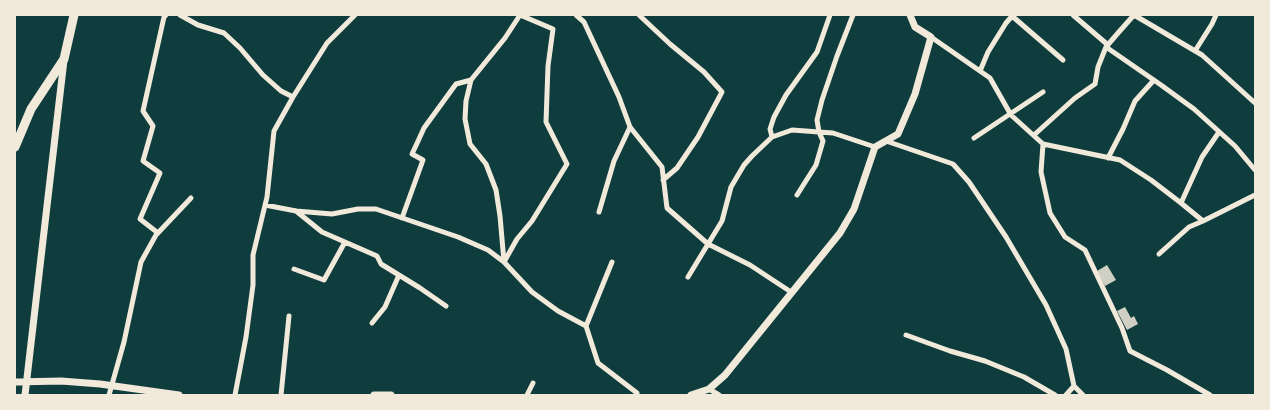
<!DOCTYPE html>
<html>
<head>
<meta charset="utf-8">
<style>
  body { margin:0 }
  #map { position:relative; width:1270px; height:410px; overflow:hidden; background:#0f3d3e; font-family:"Archivo Narrow",sans-serif }
  canvas { display:block }
  .frame { position:absolute; inset:0; border:16px solid #f1e9da; pointer-events:none }
</style>
</head>
<body>
<div id="map">
<canvas width="1270" height="410"></canvas>
<div class="frame"></div>
</div>
<script>
const c = document.querySelector('canvas').getContext('2d');
c.lineJoin = 'round';
function fillPath(path, color) { c.fillStyle = color; c.fill(path, 'evenodd'); }
const poly = rows => new Path2D(rows.map(r => 'M' + r).join(''));
function stroke(path, color, width, dash) { c.strokeStyle = color; c.lineWidth = width; c.lineCap = dash ? 'butt' : 'round'; c.setLineDash(dash || []); c.stroke(path); }
fillPath(poly([
  [1107,265,1116,280,1105,286,1097,271],
  [1125,307,1131,318,1134,316,1138,324,1127,330,1117,311]
]), '#cfcfc3');
stroke(poly([
  [180,15,198,25,224,33,240,48,263,75,281,91,293,97],
  [576,15,584,22,619,97,630,127,662,167,667,208,708,244,750,265,791,292],
  [639,15,670,44,704,72,722,92,698,137,677,168,663,180],
  [1073,15,1108,45],
  [1012,16,1063,60],
  [931,37,990,78,1011,115,1043,144,1120,160,1151,180,1181,203,1203,221],
  [1106,47,1161,85,1194,109,1235,146,1255,170],
  [1195,51,1212,24,1216,15],
  [980,71,988,52,1006,23,1013,15],
  [1034,135,1075,98,1095,84,1098,67,1106,47,1118,33,1134,15,1202,55,1255,103],
  [772,137,770,129,774,117,786,95,817,52,830,15],
  [974,138,1043,92],
  [886,141,953,164,969,182,1006,237,1046,305,1066,349,1074,386,1083,395],
  [1043,144,1041,172,1050,213,1065,237,1085,250,1122,328,1130,351,1167,370,1210,395],
  [1108,158,1123,129,1135,101,1154,80],
  [797,195,816,165,823,141,819,132,817,120,822,100,837,56,853,15],
  [1181,203,1202,157,1219,132],
  [265,205,296,211,332,214,358,209,376,209,458,237,488,250,504,262,532,292,558,311,586,326,598,363,637,393,637,395],
  [296,211,322,232,377,256,381,264,420,288,446,306],
  [599,212,614,161,630,127],
  [402,218,423,160,412,154,419,139,424,128,456,84,471,80],
  [158,233,140,219,160,173,143,161,153,126,143,111,164,17,166,15],
  [1159,254,1189,227,1203,221,1255,195],
  [504,262,517,239,532,221,567,164,546,122,548,66,553,29,520,15],
  [504,262,500,216,496,190,486,164,470,144,465,119,466,101,471,80,505,38,520,15],
  [294,269,324,280,345,242],
  [688,277,722,221,731,187,744,165,752,156,772,137,792,130,819,132,833,133,875,147],
  [372,323,385,307,399,275],
  [586,326,612,262],
  [906,335,950,351,985,361,1024,377,1055,395],
  [709,389,719,395],
  [109,395,124,342,141,262,156,235,191,198],
  [235,395,246,337,253,285,253,255,267,197,274,131,293,97,327,43,355,15],
  [281,395,289,316],
  [527,395,533,383],
  [1066,395,1074,386]
]), '#f1e9da', 5);
stroke(poly([
  [15,382,61,381,100,384,179,395],
  [25,395,64,60],
  [374,395,391,395],
  [691,395,709,389,725,375,840,233,854,209,875,147,898,134,915,94,931,37,915,27,910,15]
]), '#f1e9da', 7);
stroke(poly([
  [15,147,31,109,64,59,74,15]
]), '#f1e9da', 9);
</script>
</body>
</html>
